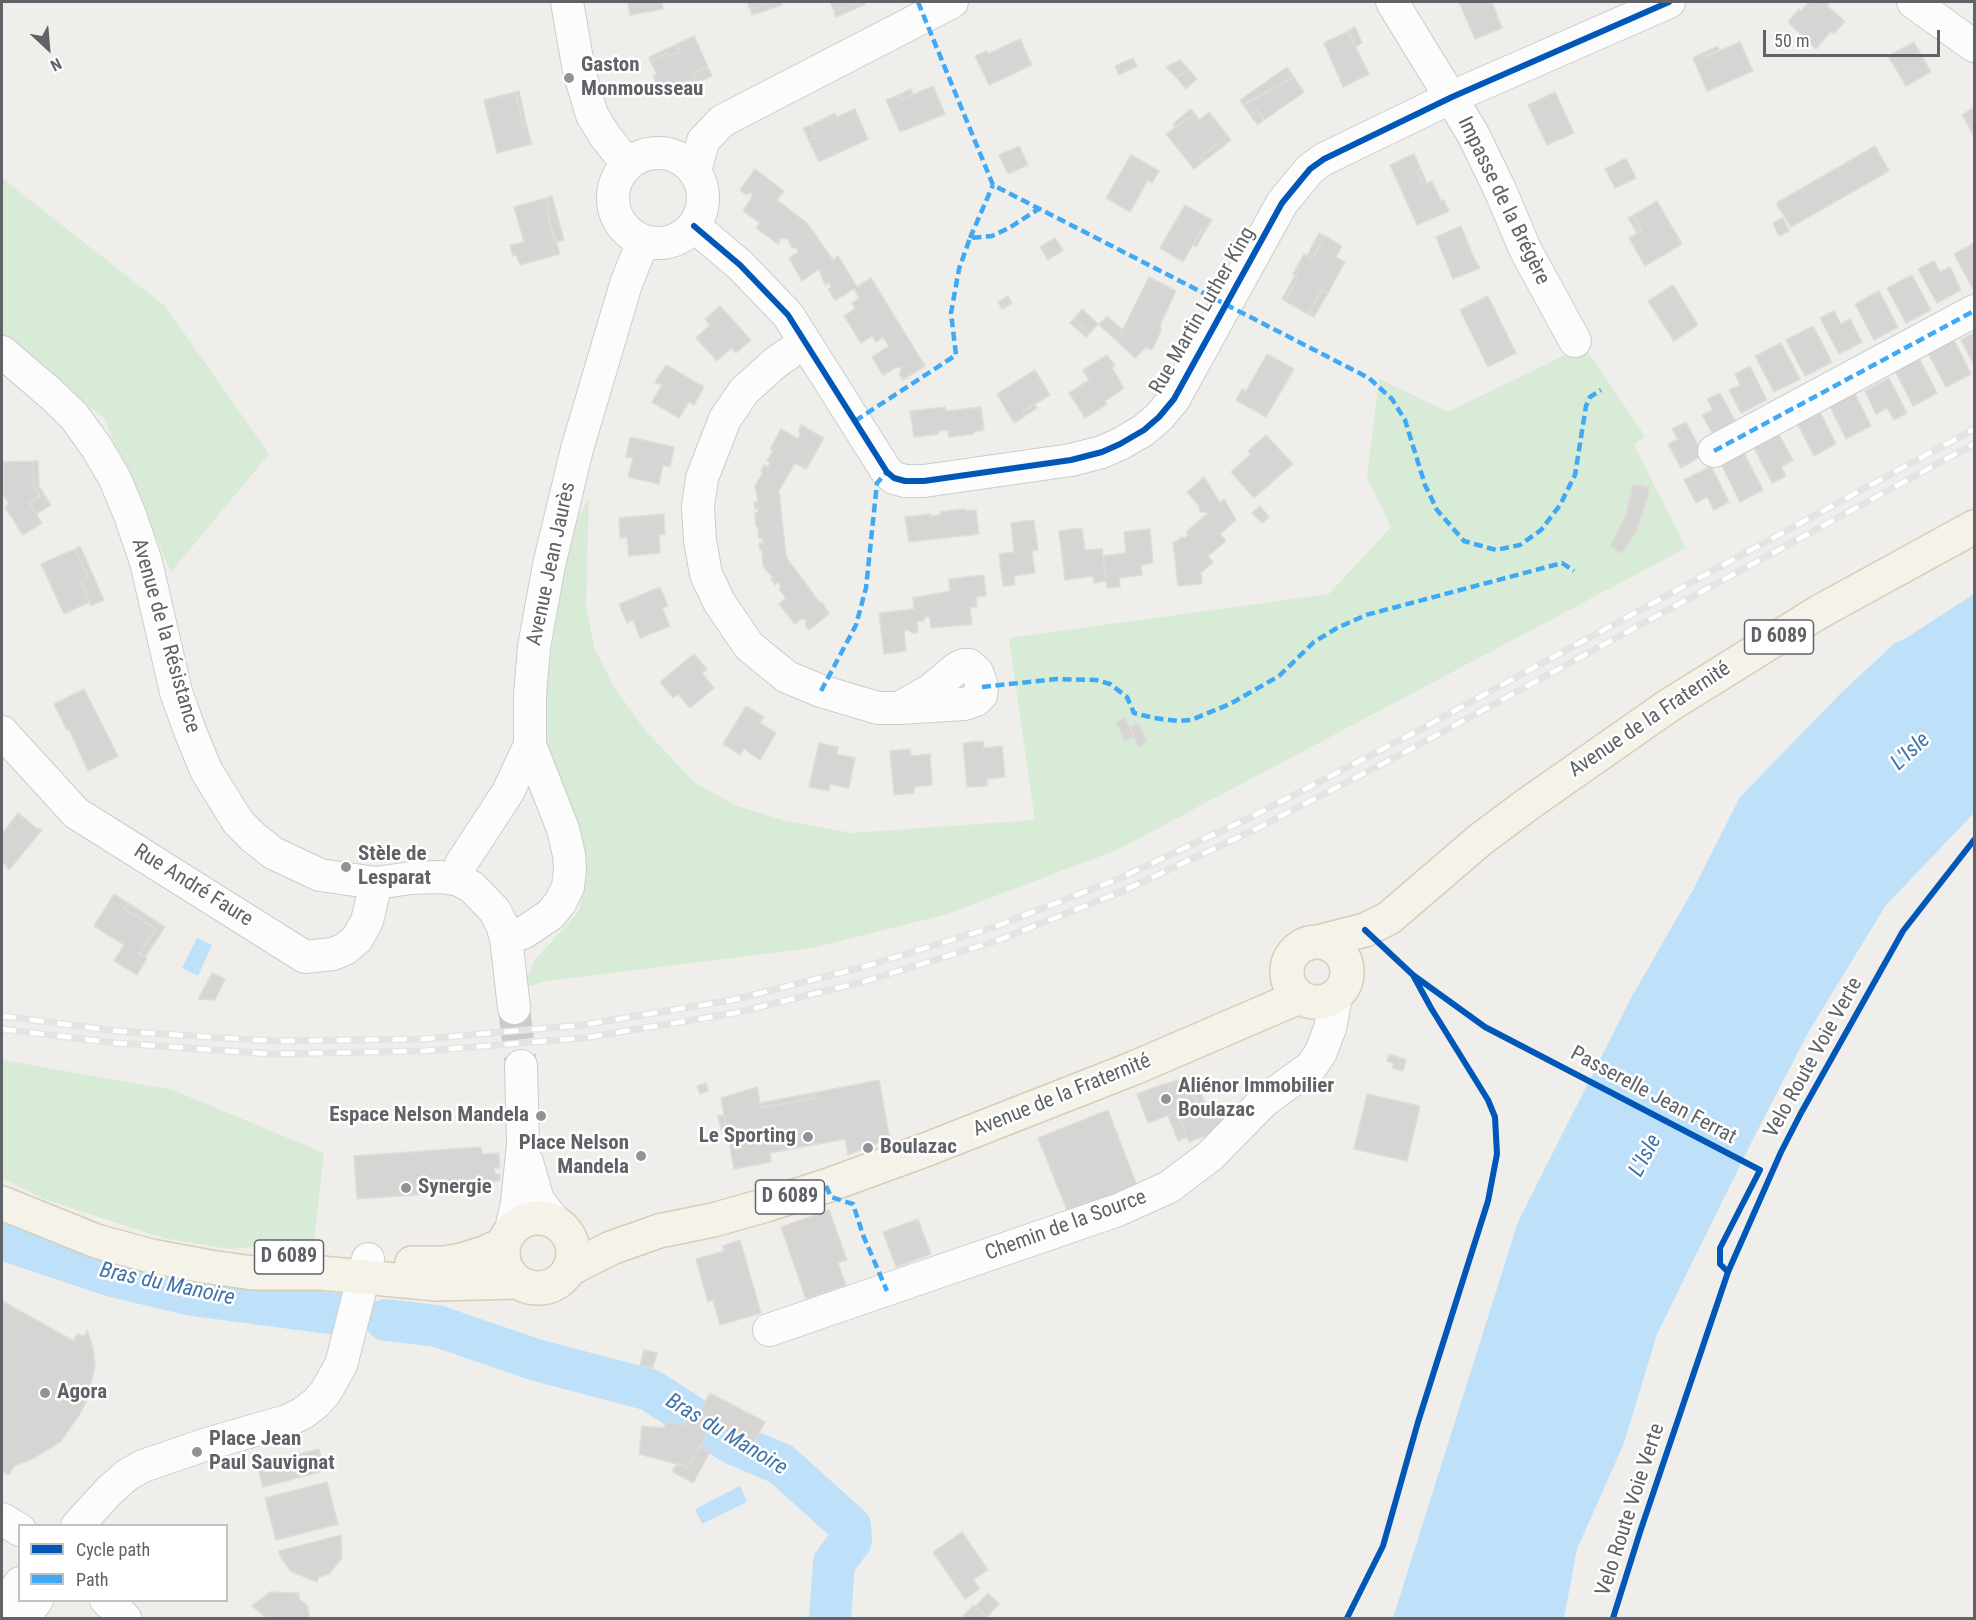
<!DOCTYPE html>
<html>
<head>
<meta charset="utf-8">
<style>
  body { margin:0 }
  #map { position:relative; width:1976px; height:1620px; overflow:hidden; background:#efeeea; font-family:"Roboto Condensed",sans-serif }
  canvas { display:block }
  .frame { position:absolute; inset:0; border:3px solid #5f6368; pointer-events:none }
  .legend { position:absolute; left:18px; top:1524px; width:210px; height:78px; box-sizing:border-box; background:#fff; border:2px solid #bfc1c3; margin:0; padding:8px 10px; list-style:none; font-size:18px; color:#5f6368 }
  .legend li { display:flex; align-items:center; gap:12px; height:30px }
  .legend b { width:30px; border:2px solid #bfc1c3 }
  .north { position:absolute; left:18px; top:18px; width:60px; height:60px; -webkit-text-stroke:4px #fff; paint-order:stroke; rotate:154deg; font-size:16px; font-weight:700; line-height:24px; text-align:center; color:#5f6368 }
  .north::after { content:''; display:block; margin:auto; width:21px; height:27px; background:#5f6368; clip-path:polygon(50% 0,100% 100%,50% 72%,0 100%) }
  .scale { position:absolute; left:1763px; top:30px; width:177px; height:27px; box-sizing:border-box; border:3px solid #5f6368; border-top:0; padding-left:8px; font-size:18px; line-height:21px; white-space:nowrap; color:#5f6368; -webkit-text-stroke:4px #fff; paint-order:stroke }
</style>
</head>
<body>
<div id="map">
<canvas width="1976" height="1620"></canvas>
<div class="frame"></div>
<ul class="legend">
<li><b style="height:8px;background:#0057b8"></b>Cycle path</li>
<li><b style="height:8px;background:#3fa9f5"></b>Path</li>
</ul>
<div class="north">N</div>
<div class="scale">50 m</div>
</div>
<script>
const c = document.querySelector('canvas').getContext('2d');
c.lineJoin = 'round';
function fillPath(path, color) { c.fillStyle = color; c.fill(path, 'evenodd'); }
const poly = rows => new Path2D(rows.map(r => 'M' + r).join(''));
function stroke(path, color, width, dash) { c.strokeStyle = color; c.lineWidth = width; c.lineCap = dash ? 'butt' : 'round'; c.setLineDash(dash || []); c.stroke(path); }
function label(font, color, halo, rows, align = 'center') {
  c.font = font + ' "Roboto Condensed",sans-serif'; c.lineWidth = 5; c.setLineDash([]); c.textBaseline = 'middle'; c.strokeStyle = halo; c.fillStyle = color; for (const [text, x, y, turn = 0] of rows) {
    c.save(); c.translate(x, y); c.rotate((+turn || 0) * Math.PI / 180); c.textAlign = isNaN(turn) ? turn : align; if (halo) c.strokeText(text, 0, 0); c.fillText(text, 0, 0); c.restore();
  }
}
fillPath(poly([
  [2,178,165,306,269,454,171,572,104,418,2,338],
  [1584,346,1645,436,1634,445,1686,548,1117,850,947,914,812,948,547,981,522,988,535,960,579,911,583,888,584,843,561,792,541,727,542,709,570,534,589,498,586,605,594,647,614,687,644,729,695,783,737,806,786,821,852,833,1035,820,1009,638,1329,594,1391,527,1367,478,1379,379,1448,412],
  [2,1060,173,1090,324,1153,314,1241,229,1249,163,1238,44,1199,2,1178]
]), '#d8ebd6');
fillPath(poly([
  [1974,594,1974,813,1886,905,1809,1031,1754,1137,1657,1334,1624,1443,1577,1549,1564,1618,1393,1618,1518,1222,1631,998,1694,888,1740,797,1843,691,1895,643,1906,638],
  [197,938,212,945,198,976,182,968],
  [740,1486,747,1502,702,1524,695,1509]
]), '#bfe0f9');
stroke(poly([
  [2,1239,113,1276,193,1295,336,1314],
  [386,1320,437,1326,536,1360,650,1390,734,1444,781,1464,850,1526,851,1540,834,1563,830,1618]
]), '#bfe0f9', 42);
const building = poly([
  [630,2,662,2,663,9,630,15,628,3,630,2],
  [747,2,771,2,750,9,747,2],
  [771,2,781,2,782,5,752,15,750,9,771,2],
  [830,2,863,2,834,11,830,2],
  [863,2,866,4,836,17,834,11,863,2],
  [1459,2,1492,2,1502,28,1475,39,1459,2],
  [1809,2,1826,2,1829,4,1827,6,1845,21,1834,34,1831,31,1816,49,1788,22,1799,9,1801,11,1809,2],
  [1355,27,1362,43,1356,47,1348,31,1355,27],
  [1348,31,1369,74,1343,87,1324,43,1348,31],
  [694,36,708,67,693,73,695,78,661,94,653,76,657,74,650,61,667,53,668,56,680,52,677,44,694,36],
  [1020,39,1032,65,989,85,975,56,987,51,988,54,1020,39],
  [1740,42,1753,71,1707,91,1693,58,1703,53,1705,57,1740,42],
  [1914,42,1931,72,1906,86,1888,56,1914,42],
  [677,44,680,52,668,56,667,53,650,61,649,57,677,44],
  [1718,46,1719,50,1705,57,1703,53,1718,46],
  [1133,58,1137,66,1119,75,1115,66,1133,58],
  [1180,60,1189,70,1176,77,1166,67,1180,60],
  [708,67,712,76,683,88,681,84,695,78,693,73,708,67],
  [1287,67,1294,77,1243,105,1240,100,1287,67],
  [1189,70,1197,79,1186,89,1176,77,1189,70],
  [1294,77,1304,92,1264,120,1257,110,1250,115,1243,105,1294,77],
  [933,86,945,114,900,132,886,100,898,95,900,100,933,86],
  [911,89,913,94,900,100,898,95,911,89],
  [519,91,527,127,524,128,515,92,519,91],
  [515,92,524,128,527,127,532,144,497,153,484,100,515,92],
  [1555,92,1574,133,1547,145,1528,105,1555,92],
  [1974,107,1974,136,1962,115,1974,107],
  [855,109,868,139,819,162,809,141,817,137,811,125,835,113,837,117,855,109],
  [1191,109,1195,114,1175,127,1173,124,1191,109],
  [1257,110,1264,120,1258,125,1250,115,1257,110],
  [1209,112,1231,140,1221,148,1218,143,1200,157,1204,161,1194,169,1166,134,1195,114,1199,120,1209,112],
  [811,125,817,137,809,141,803,128,811,125],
  [1218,143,1221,148,1204,161,1200,157,1218,143],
  [1019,146,1028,165,1008,174,999,155,1019,146],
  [1875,146,1889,171,1791,227,1777,205,1778,202,1875,146],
  [1414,154,1421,169,1417,171,1423,185,1432,181,1441,201,1444,200,1449,211,1417,225,1390,165,1414,154],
  [1131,155,1159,171,1152,183,1148,180,1130,212,1106,198,1131,155],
  [1626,158,1636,178,1615,188,1605,169,1626,158],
  [755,169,784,191,777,200,807,223,833,260,838,256,857,287,871,278,925,366,903,380,899,374,902,368,897,367,883,375,872,357,889,346,883,337,876,342,872,336,861,343,844,316,855,309,852,303,859,298,854,289,835,300,828,289,831,287,829,283,825,285,819,269,802,281,789,258,797,253,798,249,791,247,788,239,781,238,778,244,756,228,760,223,743,211,752,197,752,193,745,194,740,190,755,169],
  [1421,169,1427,183,1423,185,1417,171,1421,169],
  [552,196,564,240,557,242,555,242,547,213,550,212,546,198,552,196],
  [546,198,550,212,547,213,560,254,520,265,516,255,513,256,510,245,524,242,514,207,546,198],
  [1657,201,1682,244,1645,266,1629,238,1642,231,1633,215,1657,201],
  [1185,205,1212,220,1205,231,1202,229,1183,262,1160,248,1185,205],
  [1633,215,1642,231,1637,233,1628,218,1633,215],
  [1783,218,1789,231,1779,236,1773,223,1783,218],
  [1461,226,1474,258,1480,268,1453,279,1436,237,1461,226],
  [1202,229,1205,231,1196,247,1193,245,1202,229],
  [1319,233,1325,236,1312,259,1307,256,1319,233],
  [1325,236,1342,246,1336,257,1345,262,1328,293,1322,290,1308,314,1285,301,1298,277,1293,274,1304,254,1312,259,1325,236],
  [1055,238,1063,250,1048,260,1040,247,1055,238],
  [1974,243,1974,288,1973,289,1954,254,1974,243],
  [1934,261,1940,272,1950,267,1961,290,1937,303,1918,269,1934,261],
  [1295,275,1298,277,1285,301,1282,299,1295,275],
  [1912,275,1931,310,1906,323,1887,288,1912,275],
  [1149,277,1176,291,1160,325,1161,331,1152,350,1146,347,1135,358,1117,341,1149,277],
  [1673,285,1698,325,1674,341,1648,301,1673,285],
  [1322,290,1328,293,1314,317,1308,314,1322,290],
  [1879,291,1898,327,1874,340,1855,304,1879,291],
  [1008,296,1012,303,1002,309,998,302,1008,296],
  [1488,296,1516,353,1488,367,1460,310,1488,296],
  [720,306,751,340,736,353,731,348,717,361,696,338,710,325,705,319,720,306],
  [1082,309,1098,324,1090,333,1074,319,1082,309],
  [1834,311,1841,324,1850,319,1862,342,1839,354,1820,318,1834,311],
  [1107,316,1123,330,1117,341,1099,325,1107,316],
  [1074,319,1090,333,1086,337,1070,323,1074,319],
  [1813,326,1832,362,1805,376,1786,340,1813,326],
  [1974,333,1974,363,1973,363,1961,340,1974,333],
  [1953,338,1971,374,1946,387,1927,351,1953,338],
  [1781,343,1800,379,1774,392,1755,356,1781,343],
  [1267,354,1294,369,1266,417,1236,400,1242,389,1246,391,1267,354],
  [1107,355,1115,366,1112,368,1124,388,1105,401,1107,404,1085,418,1069,393,1089,380,1083,370,1107,355],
  [1918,356,1937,393,1913,406,1894,369,1918,356],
  [666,365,704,387,694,405,689,402,679,418,652,402,662,385,655,382,666,365],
  [1750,366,1767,400,1741,413,1729,390,1740,385,1735,374,1750,366],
  [1035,370,1050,395,1022,412,1025,416,1014,423,997,394,1035,370],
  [1889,378,1907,413,1894,420,1887,408,1876,414,1865,391,1889,378],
  [1853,390,1871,426,1846,439,1828,403,1853,390],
  [1720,393,1738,426,1715,438,1702,415,1713,410,1707,399,1720,393],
  [1035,404,1037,408,1025,416,1022,412,1035,404],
  [945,407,946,411,981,407,984,430,973,432,974,434,949,437,948,430,938,431,939,434,914,437,910,411,945,407],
  [1818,408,1836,444,1814,456,1795,419,1818,408],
  [1686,422,1703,455,1681,468,1668,444,1678,439,1672,429,1686,422],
  [801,425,824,438,806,469,795,463,779,491,786,557,820,603,822,602,829,614,809,630,805,625,806,619,801,619,795,624,779,604,786,598,779,589,781,586,778,582,775,585,771,579,773,578,763,566,762,550,760,550,759,543,763,543,762,538,759,539,758,526,756,526,755,513,758,513,758,508,755,509,754,502,758,501,755,486,763,472,761,471,764,465,768,467,770,463,767,461,773,450,770,449,781,429,796,438,800,437,799,430,801,425],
  [1266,435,1293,464,1254,498,1231,472,1251,454,1248,451,1266,435],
  [1779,435,1793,460,1781,467,1786,476,1772,483,1754,448,1779,435],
  [630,437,674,447,670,467,663,465,659,484,628,477,633,458,626,457,630,437],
  [1744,453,1763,490,1740,502,1721,464,1744,453],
  [33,461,34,487,40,496,29,503,42,523,23,535,5,507,9,504,4,496,3,462,33,461],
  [33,461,38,461,39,486,51,505,36,514,29,503,40,496,34,487,33,461],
  [1711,466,1729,502,1714,510,1707,497,1696,503,1684,480,1711,466],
  [1204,477,1220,503,1224,499,1236,520,1220,534,1226,541,1208,556,1213,562,1201,573,1202,582,1200,584,1178,586,1173,542,1178,541,1181,537,1185,538,1188,535,1186,532,1207,514,1205,512,1200,512,1199,506,1187,492,1204,477],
  [1633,484,1649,487,1648,497,1637,530,1622,554,1610,546,1626,514,1633,484],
  [1260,506,1269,517,1262,523,1252,513,1260,506],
  [965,509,966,511,976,510,979,534,909,542,905,517,930,514,931,516,941,515,940,512,965,509],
  [664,514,665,534,659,535,660,553,629,556,627,537,620,538,619,518,664,514],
  [1034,520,1038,550,1032,551,1035,573,1014,576,1015,585,1003,586,999,554,1014,552,1011,523,1034,520],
  [1082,528,1085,550,1102,549,1106,581,1094,583,1093,576,1065,580,1059,531,1082,528],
  [1150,529,1153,563,1141,565,1142,575,1119,578,1120,587,1107,588,1103,556,1126,553,1124,532,1150,529],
  [80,546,104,600,91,606,80,581,88,577,75,549,80,546],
  [75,549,88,577,80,581,90,602,64,614,41,564,75,549],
  [984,575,986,596,976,597,977,607,970,607,972,624,931,628,930,618,926,616,923,621,917,621,918,633,912,633,907,629,904,632,906,651,884,654,879,613,914,609,913,598,950,591,949,579,984,575],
  [660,587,668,606,662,608,670,626,640,638,633,620,627,623,619,604,660,587],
  [694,654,707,669,702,673,714,688,690,708,678,694,673,698,660,682,694,654],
  [84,689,118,756,88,771,69,729,67,730,54,704,84,689],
  [746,706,764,717,760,723,776,733,760,760,744,749,740,755,723,744,746,706],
  [1125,717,1134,736,1125,741,1116,722,1125,717],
  [1138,723,1147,742,1138,747,1130,727,1138,723],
  [983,741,984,748,1002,746,1005,777,987,779,987,786,967,787,963,743,983,741],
  [819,743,838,747,837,754,855,758,849,788,830,784,829,791,809,787,819,743],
  [910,749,911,756,930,754,932,785,914,787,914,793,894,795,890,751,910,749],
  [18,813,39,830,40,828,42,830,9,870,2,861,2,834,18,813],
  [114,894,128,903,124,908,156,929,139,954,147,958,137,975,114,961,124,945,94,926,114,894],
  [128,903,165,927,145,957,139,954,156,929,124,908,128,903],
  [212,973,225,979,215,1000,198,999,212,973],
  [1389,1054,1406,1060,1403,1071,1392,1068,1394,1064,1387,1061,1389,1054],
  [1194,1074,1208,1111,1201,1114,1188,1080,1169,1087,1167,1084,1194,1074],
  [879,1080,890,1139,848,1155,845,1139,770,1153,771,1162,734,1169,721,1098,757,1087,761,1108,814,1098,813,1093,879,1080],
  [1188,1080,1201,1114,1222,1106,1230,1126,1189,1142,1177,1112,1148,1123,1137,1094,1167,1083,1169,1087,1188,1080],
  [706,1083,708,1091,700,1094,697,1086,706,1083],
  [813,1093,814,1098,761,1108,760,1103,813,1093],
  [1367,1094,1420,1106,1407,1161,1354,1149,1367,1094],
  [1108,1110,1138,1188,1069,1215,1038,1138,1108,1110],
  [1177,1112,1187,1137,1178,1141,1168,1115,1177,1112],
  [724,1115,727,1128,721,1129,718,1116,724,1115],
  [481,1147,482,1154,499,1153,500,1168,494,1168,495,1174,500,1174,500,1181,484,1182,484,1190,357,1199,354,1156,481,1147],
  [829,1210,847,1260,838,1263,846,1285,806,1299,781,1227,829,1210],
  [918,1219,931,1254,896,1267,883,1232,918,1219],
  [740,1240,761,1313,720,1325,713,1300,708,1302,696,1259,724,1251,723,1246,740,1240],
  [2,1301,74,1341,77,1334,84,1336,87,1330,93,1348,95,1366,87,1400,80,1414,60,1442,32,1459,14,1466,9,1475,2,1472,2,1301],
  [644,1350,657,1353,653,1368,640,1365,644,1350],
  [710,1393,765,1422,752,1447,712,1425,688,1467,639,1454,642,1426,663,1428,667,1422,684,1425,689,1411,699,1413,710,1393],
  [700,1446,710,1452,693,1483,672,1471,677,1464,688,1467,700,1446],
  [319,1449,324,1471,263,1487,257,1465,319,1449],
  [327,1482,338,1524,276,1540,265,1498,327,1482],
  [962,1532,988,1570,973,1579,980,1589,965,1599,933,1552,962,1532],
  [341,1535,342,1558,329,1574,319,1577,317,1582,290,1571,280,1556,279,1551,341,1535],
  [270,1592,299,1593,299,1599,307,1605,310,1618,267,1618,252,1606,270,1592],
  [988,1593,999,1604,987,1617,975,1607,988,1593],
  [974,1605,975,1607,989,1618,963,1618,962,1617,974,1605]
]);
fillPath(building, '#d6d5d3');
stroke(building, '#deddd9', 1.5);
stroke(poly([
  [514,1008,521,1066]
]), '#cbcbca', 32, [32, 16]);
const minor = poly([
  [567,2,579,71,592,115,605,136,628,165],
  [1392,2,1473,134,1501,192,1525,249,1575,341],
  [1913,2,1974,46],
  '613 198a45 45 0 1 1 90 0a45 45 0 1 1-90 0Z',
  [695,172,703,141,722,121,952,2],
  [694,226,740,265,788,315,887,472,894,478,905,481,924,481,1071,460,1102,452,1120,444,1144,430,1159,417,1174,399,1282,203,1310,169,1324,159,1452,97,1669,2],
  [805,342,775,363,744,391,725,419,702,478,698,507,700,541,706,574,719,602,749,646,787,677,821,691,878,708,899,708,964,704,976,700,981,695,982,687,980,680,977,672,969,665,963,665,957,668,931,690,899,708],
  [2,352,50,393,74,416,97,448,115,479,130,515,146,562,176,692,190,731,206,770,238,822,253,837,273,853,320,875,376,883,411,878,440,877,457,879,472,887,495,911,502,925,506,938,514,1008],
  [1714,451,1974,311],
  [2,732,76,813,305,957,333,954,345,949,357,939,367,921,376,883],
  [457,879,461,864,508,792,530,745,530,695,534,647,549,565,577,449,626,284,643,241],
  [506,938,523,933,550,915,560,903,568,887,570,869,569,855,563,829,530,745],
  [527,1162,538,1200,554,1221],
  [511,1230,517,1203,523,1144,521,1066],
  [769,1330,1118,1210,1169,1187,1210,1156,1264,1101,1311,1067,1321,1052,1330,1028,1336,996],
  [2,1519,20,1530],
  [77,1526,109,1491,127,1475,143,1466,207,1444,287,1421,303,1413,316,1403,325,1393,341,1365,368,1259],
  [106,1600,125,1618],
  [2,1607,20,1583],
  [23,1618,37,1600]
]);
const major = poly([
  '1287 972a30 30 0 1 1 60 0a30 30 0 1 1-60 0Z',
  [1318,942,1365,930,1389,918,1481,839,1528,804,1668,706,1819,612,1974,527],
  [2,1203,96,1241,151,1256,210,1267,253,1273,321,1273,437,1284,518,1282],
  '503 1253a35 35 0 1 1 70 0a35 35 0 1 1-70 0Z',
  [412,1263,445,1263,462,1260,484,1253,504,1244],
  [570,1269,611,1248,659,1231,713,1220,766,1205,826,1186,925,1150,1134,1068,1299,997]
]);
stroke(minor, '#cbcccc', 34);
stroke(major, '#d7ceb8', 36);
stroke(minor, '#fdfcfc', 32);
stroke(major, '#f4f2e9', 33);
const rail = poly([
  [2,1016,117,1031,273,1041,423,1039,582,1025,733,1000,863,967,994,927,1118,879,1249,818,1406,737,1974,429],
  [2,1029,116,1043,271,1054,423,1051,583,1038,735,1013,866,981,999,940,1123,891,1254,830,1411,749,1974,444]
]);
stroke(rail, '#e4e4e4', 7);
stroke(rail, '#fff', 4.5, [14]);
stroke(poly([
  [918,2,993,185,1369,378,1392,399,1405,420,1425,485,1437,510,1464,541,1496,550,1520,545,1541,530,1560,505,1575,475,1586,406,1590,397,1601,390],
  [970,238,993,185],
  [855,421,956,355,951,313,959,269,970,238,992,236,1009,228,1040,208],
  [1714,451,1974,311],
  [982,687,1056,679,1096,680,1110,684,1127,697,1134,713,1154,718,1178,721,1191,720,1230,704,1279,676,1314,642,1337,628,1366,615,1562,563,1574,571],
  [821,691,856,625,866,588,877,483,887,472],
  [826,1186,831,1197,853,1204,863,1235,887,1291]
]), '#3fa9f5', 4.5, [9, 4.5]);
stroke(poly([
  [694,226,740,265,788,315,887,472,894,478,905,481,924,481,1071,460,1102,452,1120,444,1144,430,1159,417,1174,399,1282,203,1310,169,1324,159,1452,97,1669,2],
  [1365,930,1413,975,1485,1027,1760,1170,1720,1248,1720,1264,1728,1272],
  [1347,1618,1383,1546,1418,1422,1488,1201,1497,1154,1495,1117,1488,1100,1431,1008,1413,975],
  [1613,1618,1640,1532,1728,1272,1781,1152,1801,1113,1903,931,1974,840]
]), '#0057b8', 6);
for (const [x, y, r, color] of [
  [569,78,6,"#919496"],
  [346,867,6,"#919496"],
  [1166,1099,6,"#919496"],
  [541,1116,6,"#919496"],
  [808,1137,6,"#919496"],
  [868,1148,6,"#919496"],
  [641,1156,6,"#919496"],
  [406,1188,6,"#919496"],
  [45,1393,6,"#919496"],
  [197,1452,6,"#919496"]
]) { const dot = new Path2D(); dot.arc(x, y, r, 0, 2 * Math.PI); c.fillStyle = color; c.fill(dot); stroke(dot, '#fff', 2); }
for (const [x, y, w] of [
  [1779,637,69],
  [790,1197,69],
  [289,1257,69]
]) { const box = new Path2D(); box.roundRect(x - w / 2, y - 17, w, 34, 4.5); c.fillStyle = '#fff'; c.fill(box); stroke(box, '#5f6368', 1.5); }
label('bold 20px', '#5f6368', null, [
  ["D 6089",1779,637],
  ["D 6089",790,1197],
  ["D 6089",289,1257]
]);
label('bold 21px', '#5f6368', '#fff', [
  ["Gaston",581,66],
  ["Monmousseau",581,90],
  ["Stèle de",358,855],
  ["Lesparat",358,879],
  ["Aliénor Immobilier",1178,1087],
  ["Boulazac",1178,1111],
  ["Espace Nelson Mandela",529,1116,"right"],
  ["Le Sporting",796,1137,"right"],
  ["Place Nelson",629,1144,"right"],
  ["Mandela",629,1168,"right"],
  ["Boulazac",880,1148],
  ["Synergie",418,1188],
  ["Agora",57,1393],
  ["Place Jean",209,1440],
  ["Paul Sauvignat",209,1464]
], 'left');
label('21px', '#5f6368', '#fff', [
  ["Impasse de la Brégère",1503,201,64],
  ["Rue Martin Luther King",1203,311,-60],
  ["Avenue Jean Jaurès",552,564,-78],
  ["Avenue de la Résistance",165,636,74],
  ["Avenue de la Fraternité",1650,720,-34],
  ["Rue André Faure",193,886,32],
  ["Velo Route Voie Verte",1814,1058,-61],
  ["Avenue de la Fraternité",1062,1096,-22],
  ["Passerelle Jean Ferrat",1653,1096,28],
  ["Chemin de la Source",1066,1226,-20],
  ["Velo Route Voie Verte",1631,1510,-72]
]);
label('italic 22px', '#4174aa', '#fff', [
  ["L'Isle",1911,752,-43],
  ["L'Isle",1646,1156,-62],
  ["Bras du Manoire",167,1285,12],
  ["Bras du Manoire",726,1435,31]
]);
</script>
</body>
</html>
